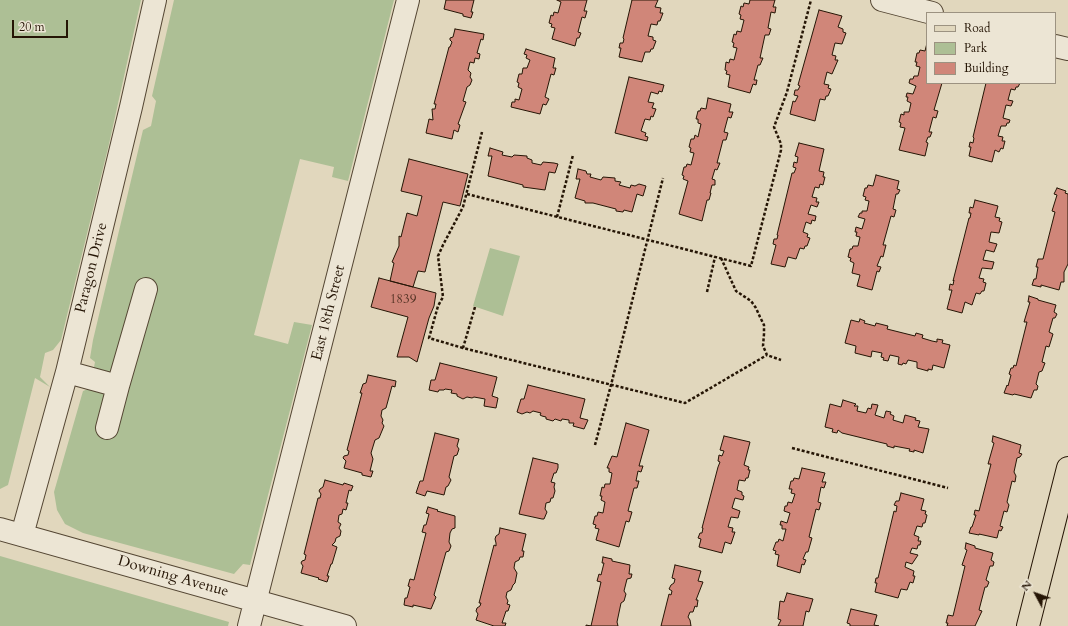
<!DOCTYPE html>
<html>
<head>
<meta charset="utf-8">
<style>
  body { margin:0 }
  #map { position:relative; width:1068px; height:626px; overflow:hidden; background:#e1d7bd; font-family:Cardo,serif }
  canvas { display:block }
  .legend { position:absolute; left:926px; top:12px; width:130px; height:72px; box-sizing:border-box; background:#ece5d4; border:1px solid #9c9281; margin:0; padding:5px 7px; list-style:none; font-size:12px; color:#251505 }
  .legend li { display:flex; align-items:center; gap:8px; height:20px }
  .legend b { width:20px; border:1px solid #9c9281 }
  .north { position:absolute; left:1016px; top:574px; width:40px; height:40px; -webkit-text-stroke:3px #ece5d4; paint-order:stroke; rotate:311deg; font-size:11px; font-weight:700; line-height:16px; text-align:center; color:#251505 }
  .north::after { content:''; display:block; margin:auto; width:14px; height:18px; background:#251505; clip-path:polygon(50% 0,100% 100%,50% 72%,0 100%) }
  .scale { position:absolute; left:12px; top:20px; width:56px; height:18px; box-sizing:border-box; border:2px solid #251505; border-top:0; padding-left:5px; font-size:12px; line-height:14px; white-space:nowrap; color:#251505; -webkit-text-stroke:3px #ece5d4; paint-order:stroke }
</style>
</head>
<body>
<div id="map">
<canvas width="1068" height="626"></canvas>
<ul class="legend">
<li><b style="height:5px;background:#e1d7bd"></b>Road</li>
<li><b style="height:11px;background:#adbf95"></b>Park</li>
<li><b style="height:11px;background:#d08679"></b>Building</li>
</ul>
<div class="north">N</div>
<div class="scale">20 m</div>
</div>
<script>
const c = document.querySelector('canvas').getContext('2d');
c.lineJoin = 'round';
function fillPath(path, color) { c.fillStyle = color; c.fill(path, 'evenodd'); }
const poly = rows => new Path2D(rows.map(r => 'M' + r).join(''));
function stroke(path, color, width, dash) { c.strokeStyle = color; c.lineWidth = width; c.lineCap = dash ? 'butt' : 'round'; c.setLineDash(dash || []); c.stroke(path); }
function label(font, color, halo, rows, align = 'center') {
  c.font = font + ' Cardo,serif'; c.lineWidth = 3; c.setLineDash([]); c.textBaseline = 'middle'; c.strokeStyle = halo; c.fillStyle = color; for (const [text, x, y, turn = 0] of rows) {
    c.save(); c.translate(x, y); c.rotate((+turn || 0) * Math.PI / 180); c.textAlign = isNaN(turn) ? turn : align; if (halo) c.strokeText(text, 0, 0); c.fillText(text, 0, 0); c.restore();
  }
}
fillPath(poly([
  [0,0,141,0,109,144,61,340,53,350,45,353,40,377,50,387,35,378,8,485,0,489],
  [174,0,394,0,348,181,332,177,334,167,300,159,254,335,288,344,294,322,312,325,250,565,243,564,234,574,83,533,65,524,57,510,54,492,83,391,90,388,95,362,90,358,93,340,143,130,151,126,156,101,152,96],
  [490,248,520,256,503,316,473,306],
  [0,556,229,622,228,626,0,626]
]), '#adbf95');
const building = poly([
  [446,0,474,0,471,12,473,12,471,18,463,16,463,14,444,9,446,0],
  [557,0,587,0,584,11,587,11,585,18,582,17,578,32,581,33,579,38,577,38,575,46,552,39,555,28,551,27,552,24,549,23,551,15,553,16,554,12,558,13,561,2,557,0],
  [632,0,658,0,655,7,661,8,660,13,663,13,660,21,658,21,657,25,651,24,648,36,653,37,653,40,656,41,653,49,651,49,650,52,645,52,642,62,619,57,621,48,619,48,620,43,623,43,624,39,623,38,632,0],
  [750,0,775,0,773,7,776,7,775,13,771,12,768,28,771,29,769,35,765,35,760,58,763,58,760,65,758,65,754,80,757,80,756,85,753,84,750,93,728,87,730,75,726,74,727,71,725,70,726,62,729,63,730,59,734,60,737,48,733,47,734,43,732,42,734,34,736,35,737,31,741,32,744,20,740,19,741,15,739,14,741,6,743,7,744,3,749,4,750,0],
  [819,10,842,16,838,27,843,29,843,32,846,33,842,44,835,43,832,55,836,56,835,60,838,60,832,74,827,72,824,84,829,85,828,88,831,89,828,96,826,96,825,100,820,99,815,121,790,114,793,101,795,102,798,96,794,95,795,90,798,90,800,86,798,85,819,10],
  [455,29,484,34,483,40,481,39,477,53,480,54,479,59,475,58,474,63,470,62,468,70,471,73,470,77,472,80,470,85,467,87,463,101,466,102,458,124,460,125,458,132,454,130,452,139,426,133,429,119,433,120,432,109,435,109,436,104,434,104,449,47,450,47,452,42,450,40,450,38,453,37,455,29],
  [927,43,927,83,942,83,934,110,938,111,936,118,933,117,929,132,932,132,930,137,928,137,926,142,928,143,925,156,899,150,905,128,900,127,901,123,899,122,901,114,904,115,904,112,909,112,911,103,907,101,908,97,906,97,907,93,913,94,916,86,909,83,910,79,913,79,914,76,918,76,920,67,916,66,917,62,915,62,917,53,919,53,920,50,925,51,927,43],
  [526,49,555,58,553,68,556,68,554,75,551,74,545,97,549,99,546,105,543,104,540,114,511,107,512,102,515,102,515,99,519,100,522,89,518,87,519,83,517,82,519,74,522,74,523,68,527,68,530,60,526,58,527,55,524,54,526,49],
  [629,77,664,85,662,92,659,91,658,94,651,92,648,102,654,103,652,108,656,109,653,117,651,116,650,120,645,119,641,131,646,133,645,136,648,137,647,141,615,133,629,77],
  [986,83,1020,83,1018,87,1016,87,1015,90,1011,89,1008,100,1013,101,1011,106,1006,105,1003,118,1010,120,1009,123,1007,123,1006,126,1001,126,998,136,1003,137,1002,141,1005,141,1003,149,1001,148,999,152,995,150,992,162,969,156,971,147,969,147,970,142,973,143,974,138,973,137,986,83],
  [708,98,731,104,729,112,733,112,731,118,728,117,724,132,728,133,726,140,723,140,717,163,720,163,717,170,715,169,712,179,715,180,715,185,712,185,710,193,711,193,709,200,707,200,702,221,679,214,688,181,683,179,684,176,682,175,684,167,686,167,687,164,691,165,694,153,690,152,691,148,689,147,691,139,694,139,695,135,698,137,701,124,698,123,698,119,696,119,698,111,700,111,701,108,706,109,708,98],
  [799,143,824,149,819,171,824,172,823,177,825,177,823,185,820,184,819,188,815,187,812,197,817,198,816,202,819,202,817,207,811,205,808,214,816,216,815,221,812,220,811,224,806,222,803,232,808,234,807,237,810,238,807,246,805,246,804,249,800,248,796,259,788,257,785,267,771,264,776,245,773,244,774,239,777,239,778,235,777,235,792,173,794,173,796,168,793,167,794,162,797,163,798,157,795,156,799,143],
  [490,148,503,152,502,155,512,157,514,155,527,156,527,158,532,160,532,163,541,165,543,162,554,163,558,164,555,173,549,172,545,190,523,187,523,185,488,176,492,156,488,156,490,148],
  [409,159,468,174,460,206,443,202,425,272,418,271,413,287,390,281,394,263,392,262,399,246,399,236,401,237,407,213,417,216,422,196,401,191,409,159],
  [578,169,586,171,587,174,591,174,590,177,601,180,603,177,615,178,615,181,621,182,619,185,630,188,631,185,635,186,639,184,646,186,643,196,637,194,632,212,624,210,623,212,616,211,616,209,593,203,585,203,585,201,575,198,580,179,576,179,578,169],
  [876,175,899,181,897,189,900,190,898,194,896,194,893,209,896,210,894,217,891,216,883,245,886,245,883,257,881,256,877,266,881,267,879,272,877,271,872,290,857,286,860,275,852,273,854,263,850,261,851,258,848,257,850,249,852,249,853,246,858,246,860,237,856,236,857,232,855,232,856,227,862,229,865,219,858,217,860,213,862,213,862,211,867,211,869,201,865,200,866,197,863,196,865,188,867,188,868,185,873,186,876,175],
  [1057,188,1066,191,1065,193,1068,194,1068,264,1064,272,1064,282,1061,282,1059,290,1041,285,1041,287,1032,285,1034,279,1036,279,1038,267,1036,267,1038,259,1043,259,1055,212,1052,211,1057,195,1054,194,1057,188],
  [975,200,998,206,995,217,1000,218,999,221,1002,222,999,233,991,232,989,242,997,244,994,252,986,250,983,260,994,262,992,269,982,268,979,278,984,279,983,282,986,283,984,291,982,291,980,294,976,293,972,305,965,302,962,313,947,309,952,290,949,290,950,284,953,285,954,280,953,281,969,218,970,218,971,213,969,213,970,207,973,208,975,200],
  [379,278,436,293,434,306,429,318,417,362,409,357,397,357,408,317,371,307,379,278],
  [1029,296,1038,299,1038,300,1056,305,1054,312,1057,314,1055,318,1053,318,1049,332,1053,334,1049,347,1046,346,1042,362,1045,363,1042,371,1039,372,1036,384,1038,386,1037,390,1034,390,1031,398,1014,394,1013,395,1004,393,1007,385,1008,386,1011,375,1009,374,1011,368,1013,368,1014,365,1016,366,1027,322,1024,322,1030,302,1028,302,1029,296],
  [860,319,865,321,864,323,875,326,876,323,888,326,887,329,915,336,916,333,923,335,922,338,932,341,937,342,937,339,943,340,942,343,950,345,944,368,933,365,932,370,928,369,928,371,917,368,917,362,908,360,906,364,903,363,902,365,898,364,899,357,890,355,888,361,883,360,884,358,881,357,882,353,872,351,871,357,855,353,856,346,845,343,851,320,859,322,860,319],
  [440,363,497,377,492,396,498,398,496,408,484,406,485,399,474,397,472,398,467,397,463,399,457,396,457,394,451,393,452,390,445,389,444,390,439,390,438,392,429,390,431,380,435,380,440,363],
  [368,375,396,381,395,387,392,386,386,408,382,410,381,416,383,420,382,423,384,426,379,438,375,440,371,453,373,459,370,471,373,471,371,477,362,475,362,473,344,468,346,461,343,458,344,456,348,455,349,451,347,450,362,393,360,393,363,384,366,383,368,375],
  [528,385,585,399,580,418,588,420,584,429,573,426,574,423,569,423,569,420,562,419,561,421,555,419,553,421,546,419,546,417,542,416,540,415,541,413,533,411,530,413,527,412,522,414,517,412,521,399,524,399,528,385],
  [843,400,856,404,854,406,858,406,857,411,866,413,868,408,871,409,872,404,878,405,875,415,884,418,886,411,891,412,890,414,894,416,893,420,903,423,905,415,916,418,915,420,920,421,918,427,929,429,923,453,914,450,914,452,909,451,910,449,894,446,894,448,887,446,887,444,842,433,838,430,837,433,832,432,833,429,825,427,830,404,841,407,843,400],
  [626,423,649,430,639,466,643,466,641,472,638,471,636,481,639,481,637,488,634,488,628,511,632,512,629,522,626,521,619,547,596,540,599,529,595,528,596,525,593,524,595,516,597,516,598,512,603,513,605,502,601,500,602,496,600,496,602,487,604,488,605,484,610,484,612,473,609,472,609,468,607,468,612,456,617,457,626,423],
  [435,433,459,439,457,446,459,449,457,455,454,456,449,477,451,480,448,486,446,487,444,495,427,491,425,496,416,493,420,481,423,481,435,433],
  [724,436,750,442,744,465,749,467,748,470,750,470,748,478,746,478,745,481,739,480,737,490,742,492,742,495,744,496,743,500,735,498,732,508,740,511,738,518,731,517,728,527,733,528,732,532,735,532,731,544,725,542,722,553,699,547,701,539,698,538,700,533,702,533,703,528,702,528,718,467,720,462,718,461,719,455,722,456,724,451,720,450,724,436],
  [993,436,1021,445,1019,453,1022,454,1020,457,1017,458,1014,472,1016,476,1015,482,1012,481,1007,502,1009,505,1007,512,1004,511,1000,526,1003,527,1001,531,999,530,997,538,979,534,979,535,969,533,971,527,972,527,976,515,974,515,975,510,979,511,991,464,988,464,994,443,992,442,993,436],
  [533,458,558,464,558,468,556,473,554,473,551,482,555,483,554,487,555,491,553,498,551,498,550,502,546,503,545,509,547,512,544,519,542,519,519,514,533,458],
  [802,468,825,473,822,482,826,482,824,488,821,487,818,502,821,503,819,510,816,509,809,537,812,538,808,552,806,552,803,559,806,560,804,565,802,564,800,573,777,566,779,555,775,554,776,551,773,550,776,542,778,542,779,539,783,541,786,529,782,529,782,525,780,525,781,521,787,523,790,513,784,511,785,506,787,506,788,502,792,503,795,494,791,493,792,489,789,489,791,481,793,481,794,478,799,479,802,468],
  [325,480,343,485,344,483,353,486,351,491,349,490,346,503,348,503,346,510,343,509,342,514,339,515,338,522,341,524,339,528,341,531,340,536,336,538,335,542,332,545,337,547,332,564,331,564,327,576,329,576,327,582,318,579,319,578,301,573,303,566,301,563,302,561,305,560,306,555,304,554,318,498,320,498,321,494,319,491,320,489,323,487,325,480],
  [901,493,924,499,921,510,926,511,925,514,927,515,925,523,923,523,922,527,917,526,914,535,919,537,918,541,921,541,920,545,918,545,917,549,912,548,910,553,918,555,912,564,906,562,905,567,914,571,913,576,915,576,913,583,910,582,907,590,901,589,898,598,875,592,877,583,875,583,876,578,878,578,879,574,894,511,896,512,897,506,894,505,896,501,899,501,901,493],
  [428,507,438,510,437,511,455,516,455,528,452,529,450,533,449,542,451,546,449,551,446,552,434,595,436,597,431,609,413,605,413,607,404,605,405,598,407,598,410,587,408,586,410,579,414,580,426,533,422,532,424,525,426,525,429,514,426,513,428,507],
  [500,528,526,534,522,551,524,551,523,557,520,557,519,560,515,562,514,568,517,573,515,583,513,585,511,590,507,592,506,597,508,601,507,604,510,605,508,611,506,611,502,623,506,623,505,626,494,626,476,620,478,614,476,611,477,608,480,606,481,603,479,603,494,545,496,546,496,543,495,539,496,536,499,534,500,528],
  [966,543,975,546,975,548,993,553,991,560,994,562,993,566,990,566,986,580,989,582,987,587,985,587,979,610,982,611,975,626,947,626,948,623,946,623,948,615,953,616,965,566,962,565,967,550,965,549,966,543],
  [603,557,612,559,612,561,630,565,629,574,632,574,631,578,627,579,624,591,626,594,624,601,621,603,617,622,618,626,586,626,586,625,591,626,601,582,597,581,599,574,601,575,604,563,602,563,603,557],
  [675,565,701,571,698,581,703,582,696,600,698,600,697,607,695,606,693,612,690,612,688,617,690,620,691,626,661,626,669,594,671,595,672,591,669,589,671,585,674,583,675,579,672,578,675,565],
  [787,593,813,599,809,612,806,611,803,626,778,626,781,620,778,619,780,601,784,602,787,593],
  [851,609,877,615,874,625,879,626,850,626,850,624,847,623,851,609]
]);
fillPath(building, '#d08679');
stroke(building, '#251505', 1);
const minor = poly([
  [882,0,932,13],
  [1055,46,1068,49],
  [67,372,118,386,146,289],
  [107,428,118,386],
  [0,529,345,626],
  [22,535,67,372,131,107,155,0],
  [249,626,408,0]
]);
const major = poly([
  [1028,626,1068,468]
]);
stroke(minor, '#544633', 24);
stroke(major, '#251505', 24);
stroke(poly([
  [467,194,751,266,781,150,781,144,774,127,787,92,811,0],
  [557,217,573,155],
  [721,258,736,291,751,301,756,308,760,317,764,325,764,334,763,346,767,355,781,360],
  [707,292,715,257],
  [475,307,463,348,685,403,767,355],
  [463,348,429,338,438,306,443,297,438,256,443,245,463,207,482,132],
  [595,445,611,385,663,178],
  [792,448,948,488]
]), '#251505', 2.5, [3, 2]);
stroke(minor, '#ece5d4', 22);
stroke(major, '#e1d7bd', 22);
label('13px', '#503122', null, [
  ["1839",403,300]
]);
label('15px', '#251505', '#ece5d4', [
  ["Paragon Drive",92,268,-76],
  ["East 18th Street",329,313,-76],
  ["Downing Avenue",173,577,16]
]);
</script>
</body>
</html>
